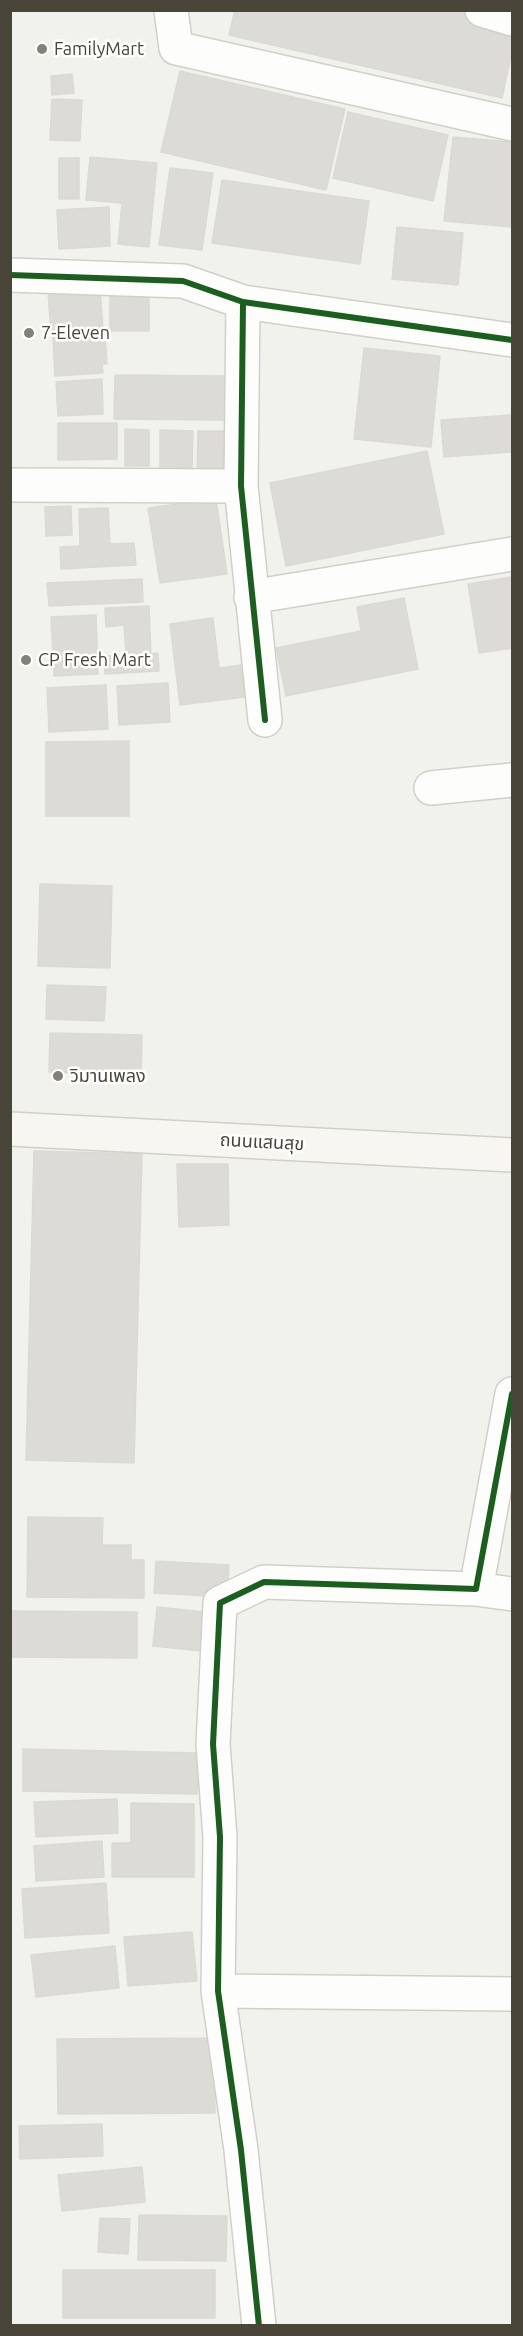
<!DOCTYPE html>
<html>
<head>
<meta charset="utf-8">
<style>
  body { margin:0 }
  #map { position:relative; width:523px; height:2336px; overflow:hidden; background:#f2f2ed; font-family:Ubuntu,sans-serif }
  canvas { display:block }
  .frame { position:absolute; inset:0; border:12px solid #494538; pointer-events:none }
</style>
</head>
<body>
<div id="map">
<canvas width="523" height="2336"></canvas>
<div class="frame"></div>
</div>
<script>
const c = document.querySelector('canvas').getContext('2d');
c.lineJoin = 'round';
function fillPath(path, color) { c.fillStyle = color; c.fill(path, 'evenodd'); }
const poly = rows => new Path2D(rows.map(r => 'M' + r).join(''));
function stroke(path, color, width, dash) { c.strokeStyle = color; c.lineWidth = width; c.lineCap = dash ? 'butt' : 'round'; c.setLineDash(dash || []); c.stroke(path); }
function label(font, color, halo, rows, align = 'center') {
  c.font = font + ' Ubuntu,"Noto Sans Thai",sans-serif'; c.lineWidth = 5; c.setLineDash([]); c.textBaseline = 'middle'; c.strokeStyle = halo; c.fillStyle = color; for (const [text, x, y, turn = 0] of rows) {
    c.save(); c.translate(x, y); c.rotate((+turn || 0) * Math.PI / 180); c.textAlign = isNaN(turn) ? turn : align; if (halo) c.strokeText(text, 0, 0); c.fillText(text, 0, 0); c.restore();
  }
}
const building = poly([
  [235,10,468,10,512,21,512,51,502,98,229,35,235,10],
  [180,71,345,109,326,190,161,152,180,71],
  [72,74,74,93,52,95,51,76,72,74],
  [52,99,82,100,80,141,50,140,52,99],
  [348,112,448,135,433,201,333,178,348,112],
  [453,137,512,142,512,227,444,221,453,137],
  [90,157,157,163,149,247,118,244,122,203,86,200,90,157],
  [59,158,79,158,79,199,59,199,59,158],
  [170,168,213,173,202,250,159,245,170,168],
  [222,180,369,201,360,264,212,243,222,180],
  [109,207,110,246,59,249,57,210,109,207],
  [397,227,463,233,458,285,392,279,397,227],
  [100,287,103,331,51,335,48,291,100,287],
  [110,288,149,288,149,331,110,331,110,288],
  [105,334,107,364,102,364,103,373,55,376,53,337,105,334],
  [364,348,440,356,431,447,354,439,364,348],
  [115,375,226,376,226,420,114,419,115,375],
  [102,379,103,414,58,416,56,382,102,379],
  [512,415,512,452,444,457,441,420,512,415],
  [58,423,117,423,117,459,58,460,58,423],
  [125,429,149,430,149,466,125,466,125,429],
  [160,430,193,431,192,470,160,469,160,430],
  [198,431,231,431,231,473,197,473,198,431],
  [427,451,444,534,286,566,270,483,427,451],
  [216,499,227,574,160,583,148,508,216,499],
  [71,506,72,535,46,536,45,507,71,506],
  [108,508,110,544,134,543,136,565,61,569,60,547,80,546,79,509,108,508],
  [512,577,512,648,479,653,468,584,512,577],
  [142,579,143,602,49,606,47,583,142,579],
  [404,598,418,669,286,696,276,648,361,631,357,607,404,598],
  [149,606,151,654,158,653,159,671,105,674,104,656,126,655,124,625,106,627,105,608,149,606],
  [96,615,98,674,54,676,51,617,96,615],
  [213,618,219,668,241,665,245,697,180,705,170,624,213,618],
  [168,683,170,722,119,725,117,686,168,683],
  [106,685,108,729,49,732,47,688,106,685],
  [129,741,129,816,46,816,46,742,129,741],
  [40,884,112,886,110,968,38,966,40,884],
  [47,985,106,987,104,1021,46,1019,47,985],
  [50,1033,142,1035,141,1075,49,1072,50,1033],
  [34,1151,142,1154,134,1463,26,1460,34,1151],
  [177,1164,228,1164,229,1225,179,1227,177,1164],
  [28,1517,103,1518,102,1545,131,1545,131,1560,144,1560,144,1598,27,1597,28,1517],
  [156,1561,229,1565,227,1597,154,1593,156,1561],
  [157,1607,215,1613,211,1652,153,1646,157,1607],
  [12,1611,137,1612,137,1658,12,1657,12,1611],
  [23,1749,198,1753,197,1794,23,1791,23,1749],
  [117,1799,118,1833,36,1837,34,1802,117,1799],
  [131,1803,194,1804,194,1877,112,1877,112,1843,131,1843,131,1803],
  [102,1841,104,1877,36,1881,34,1846,102,1841],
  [106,1883,109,1933,25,1938,22,1889,106,1883],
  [192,1932,197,1981,128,1986,124,1937,192,1932],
  [115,1946,119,1988,36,1997,31,1955,115,1946],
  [214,2038,215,2113,58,2114,57,2039,214,2038],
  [102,2124,103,2156,20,2159,19,2126,102,2124],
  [142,2167,145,2202,62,2211,58,2175,142,2167],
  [139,2215,227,2216,226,2261,138,2260,139,2215],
  [100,2218,130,2219,128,2254,98,2252,100,2218],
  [63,2270,215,2270,215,2318,63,2318,63,2270]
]);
fillPath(building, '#dcdbd5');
stroke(building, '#dbd9d3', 1.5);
const street = poly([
  [171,10,176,48,512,124],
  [482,10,512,19],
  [10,275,183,281,243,302,512,340],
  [243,302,241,486,265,720],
  [10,485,241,486],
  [251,597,512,554],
  [431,788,512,780],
  [476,1589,512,1594],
  [218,1991,512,1994],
  [259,2326,241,2150,218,1991,220,1837,213,1744,220,1603,264,1582,476,1589,512,1394]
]);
const secondary = poly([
  [10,1129,512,1155]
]);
stroke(street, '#d0d0cb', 36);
stroke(secondary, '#d2d0c4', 36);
stroke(street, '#fdfdfc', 33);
stroke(secondary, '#f7f6f0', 33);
stroke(poly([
  [10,275,183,281,243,302,512,340],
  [243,302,241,486,265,720],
  [259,2326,241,2150,218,1991,220,1837,213,1744,220,1603,264,1582,476,1589,512,1394]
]), '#1b5e20', 6);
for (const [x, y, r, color] of [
  [42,49,6,"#848277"],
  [29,333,6,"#848277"],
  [26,660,6,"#848277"],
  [58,1076,6,"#848277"]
]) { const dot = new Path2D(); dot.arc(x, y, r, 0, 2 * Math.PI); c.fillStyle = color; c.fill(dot); stroke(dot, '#fff', 2); }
label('18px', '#494538', '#fff', [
  ["FamilyMart",54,49],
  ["7-Eleven",41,333],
  ["CP Fresh Mart",38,660],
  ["วิมานเพลง",70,1076]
], 'left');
label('18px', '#494538', '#fff', [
  ["ถนนแสนสุข",262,1142,3]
]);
</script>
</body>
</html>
